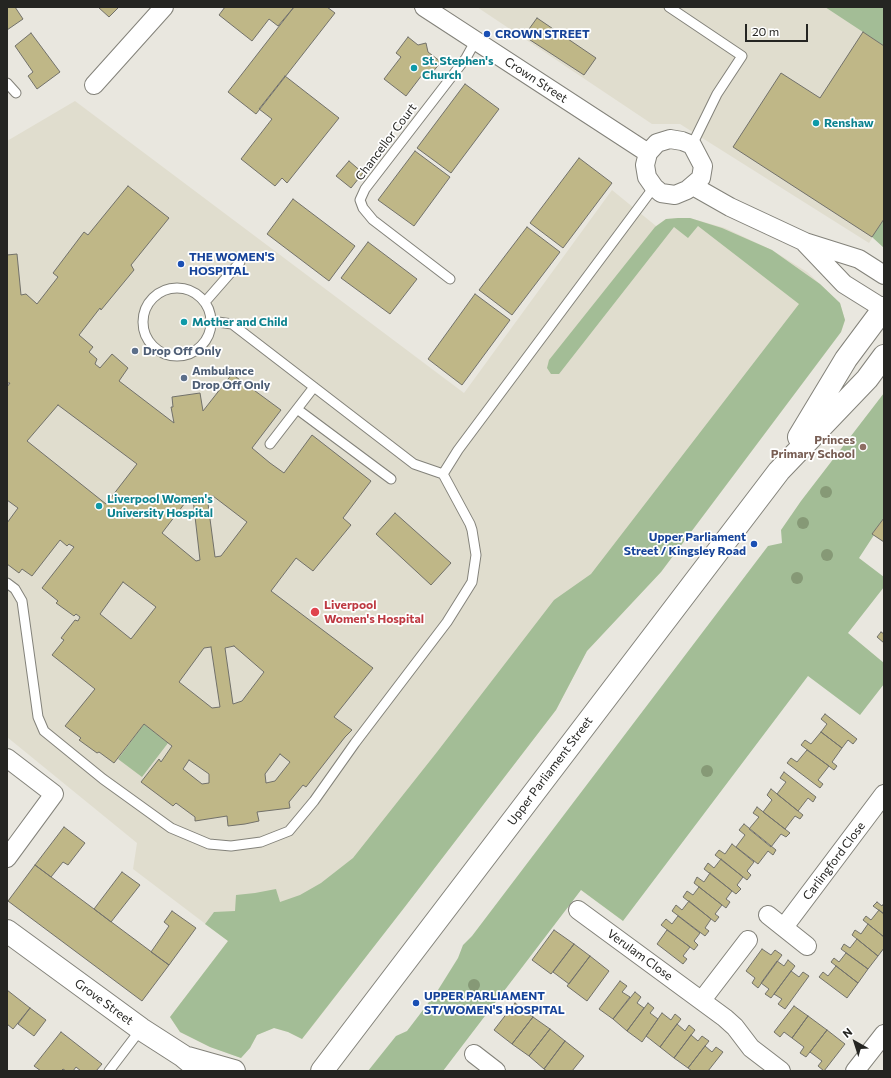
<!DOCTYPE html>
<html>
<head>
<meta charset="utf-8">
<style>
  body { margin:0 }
  #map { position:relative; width:891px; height:1078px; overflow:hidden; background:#e9e7df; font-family:Commissioner,sans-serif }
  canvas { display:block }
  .frame { position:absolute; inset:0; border:8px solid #252522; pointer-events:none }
  .north { position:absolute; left:835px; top:1022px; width:40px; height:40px; -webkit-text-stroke:3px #fff; paint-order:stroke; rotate:321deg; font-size:11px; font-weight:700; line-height:16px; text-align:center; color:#252522 }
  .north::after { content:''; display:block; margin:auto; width:14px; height:18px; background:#252522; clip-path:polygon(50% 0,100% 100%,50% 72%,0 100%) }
  .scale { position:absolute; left:745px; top:24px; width:63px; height:18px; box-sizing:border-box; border:2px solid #252522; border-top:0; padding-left:5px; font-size:12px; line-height:14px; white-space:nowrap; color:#252522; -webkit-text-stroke:3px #fff; paint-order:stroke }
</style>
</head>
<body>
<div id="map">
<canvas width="891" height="1078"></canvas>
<div class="frame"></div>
<div class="north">N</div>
<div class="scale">20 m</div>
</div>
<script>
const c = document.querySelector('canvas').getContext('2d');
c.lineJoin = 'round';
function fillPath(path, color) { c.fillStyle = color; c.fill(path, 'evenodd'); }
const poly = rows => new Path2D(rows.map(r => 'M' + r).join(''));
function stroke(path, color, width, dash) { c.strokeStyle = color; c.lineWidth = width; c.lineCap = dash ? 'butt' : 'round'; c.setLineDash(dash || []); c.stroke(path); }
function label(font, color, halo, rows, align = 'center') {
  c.font = font + ' Commissioner,sans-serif'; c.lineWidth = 3.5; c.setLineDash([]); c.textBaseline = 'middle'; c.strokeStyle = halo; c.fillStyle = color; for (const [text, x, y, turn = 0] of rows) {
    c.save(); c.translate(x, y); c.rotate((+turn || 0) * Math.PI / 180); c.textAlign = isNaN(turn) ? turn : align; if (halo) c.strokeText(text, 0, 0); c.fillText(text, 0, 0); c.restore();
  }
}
fillPath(poly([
  [477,7,884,7,884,219,869,243,680,124,652,124],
  [75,101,464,393,612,190,656,226,666,219,690,218,725,228,772,250,807,272,820,284,840,303,845,320,841,332,661,572,587,651,556,710,311,1028,302,1039,288,1032,274,1028,257,1035,250,1048,241,1058,210,1047,180,1032,170,1017,228,941,133,869,137,843,7,737,7,141]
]), '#e0ddce');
fillPath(poly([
  [825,7,884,7,884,46,863,32],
  [678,218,690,218,722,228,772,250,820,284,840,303,845,320,841,332,661,572,587,651,556,710,404,908,302,1039,288,1032,274,1028,257,1035,250,1048,241,1058,210,1047,180,1032,170,1017,228,941,205,924,214,912,235,911,236,895,255,893,276,889,280,902,300,895,321,883,353,858,437,752,554,600,591,574,799,304,698,226,688,238,674,227,559,374,551,374,547,368,549,360,655,227,666,219],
  [884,219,884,248,872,237],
  [884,393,884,518,873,533,874,535,859,558,884,577,884,587,848,633,884,663,884,684,860,715,808,676,623,921,581,890,443,1071,368,1071,396,1036,407,1031,420,1014,438,990,458,958,463,945,472,936,768,546,782,543,781,530,801,501],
  [144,724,168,743,142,777,118,759]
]), '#a3bd96');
const building = poly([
  [7,7,15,7,23,19,7,30,7,7],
  [98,7,119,7,109,17,98,7],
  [225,7,294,7,278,26,269,19,252,41,219,15,225,7],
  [294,7,327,7,335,13,256,114,228,92,294,7],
  [537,18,596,58,584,75,524,36,537,18],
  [863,32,884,46,884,219,872,237,733,147,781,73,820,98,863,32],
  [31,33,60,72,37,89,28,76,33,72,15,46,31,33],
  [408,37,418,45,426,43,428,52,441,62,427,79,422,75,406,96,384,79,401,57,396,53,408,37],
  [285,76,339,118,287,183,282,178,275,186,241,159,272,119,259,109,285,76],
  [465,84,499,109,451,173,417,148,465,84],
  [415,151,450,177,414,226,378,200,415,151],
  [579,158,612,183,563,248,530,223,579,158],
  [349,161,363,173,351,188,336,176,349,161],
  [128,186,169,218,131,265,134,270,101,310,100,308,79,335,93,347,89,352,97,359,95,364,100,368,112,354,128,368,119,381,174,423,171,407,173,407,172,397,200,393,203,411,232,374,281,410,252,448,270,463,284,473,312,435,371,481,343,518,351,525,313,571,296,558,271,591,373,668,334,717,352,730,345,737,306,787,303,785,289,802,290,808,257,812,259,821,245,824,228,826,227,816,195,821,195,817,176,803,173,806,141,782,159,759,161,762,172,746,144,724,114,763,99,752,97,753,79,740,81,738,65,726,95,689,52,655,64,640,61,638,75,620,78,621,80,617,76,614,74,616,56,603,58,601,42,588,74,547,69,544,67,546,60,540,32,576,22,569,19,573,7,564,7,523,18,508,7,500,7,387,10,383,7,383,7,255,17,254,21,295,26,294,37,304,58,277,53,273,84,232,88,235,128,186],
  [58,405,137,464,106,504,27,441,58,405],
  [207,496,213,496,247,522,221,556,215,557,207,496],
  [188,499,193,499,200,560,196,561,162,533,188,499],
  [123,582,156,607,131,639,100,614,123,582],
  [234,646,264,672,242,701,233,704,225,648,234,646],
  [211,647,220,707,212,708,179,682,204,648,211,647],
  [280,754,290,762,275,781,266,783,265,774,280,754],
  [189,760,209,774,209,783,202,784,183,769,189,760],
  [293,199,355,246,329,281,267,234,293,199],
  [527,227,560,252,512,315,479,290,527,227],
  [368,242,417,279,390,314,341,278,368,242],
  [475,294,510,320,462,385,428,359,475,294],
  [395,513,451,563,431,585,376,534,395,513],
  [884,518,884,542,872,534,884,518],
  [881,632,884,634,884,643,877,637,881,632],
  [825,714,857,739,853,744,848,740,842,748,821,732,827,724,821,719,825,714],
  [821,732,842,748,832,762,837,766,834,770,801,745,805,740,811,744,821,732],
  [807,750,829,766,818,780,823,784,820,788,787,763,791,758,797,762,807,750],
  [784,772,816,797,813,802,808,798,798,811,777,794,786,782,780,778,784,772],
  [771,789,803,815,800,819,795,816,785,829,763,812,772,800,767,795,771,789],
  [757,807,790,833,786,837,781,834,771,847,749,829,759,817,753,813,757,807],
  [744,824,776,850,773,855,768,851,758,864,736,847,745,835,739,830,744,824],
  [64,827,85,843,68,865,63,862,51,877,35,865,64,827],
  [732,844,754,862,747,871,751,875,747,880,715,855,719,850,725,854,732,844],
  [721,859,743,877,737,885,741,889,736,894,704,869,708,863,714,868,721,859],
  [35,865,169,965,142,1001,8,901,35,865],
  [122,872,140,885,111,922,94,909,122,872],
  [710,873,732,891,726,899,730,902,726,908,694,883,697,877,704,882,710,873],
  [699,887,722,905,715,914,719,917,715,922,683,897,687,891,693,895,699,887],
  [689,901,711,919,705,928,709,931,705,936,672,911,676,905,682,910,689,901],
  [877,902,882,906,884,903,884,914,873,906,877,902],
  [879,910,884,914,884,937,863,920,866,916,871,920,879,910],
  [172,911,196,928,169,965,151,952,169,926,164,922,172,911],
  [678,916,700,933,694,941,698,945,694,950,661,925,666,919,672,924,678,916],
  [868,924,884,937,884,948,878,956,852,935,855,930,861,934,868,924],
  [554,930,574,944,551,974,532,960,554,930],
  [667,930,690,947,683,956,687,959,683,964,657,944,667,930],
  [857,939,878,956,868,969,841,949,844,944,850,948,857,939],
  [574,944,590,956,569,984,553,972,574,944],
  [762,949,771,955,775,950,782,955,758,988,752,983,755,978,746,971,762,949],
  [846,953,868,969,858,983,831,962,834,958,839,962,846,953],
  [590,956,609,971,587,1001,567,986,590,956],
  [788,960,795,966,771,998,765,994,769,989,761,983,777,961,784,966,788,960],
  [836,966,858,983,847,998,819,977,823,972,828,976,836,966],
  [791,971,799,977,803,972,809,976,785,1009,778,1004,782,999,774,994,791,971],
  [620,981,627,986,622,992,630,997,613,1019,599,1009,620,981],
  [7,990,30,1008,13,1029,7,1024,7,990],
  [635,992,641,997,637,1003,644,1008,627,1031,613,1019,635,992],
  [515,1003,533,1017,512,1044,494,1030,515,1003],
  [648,1003,654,1008,650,1013,658,1019,642,1042,627,1031,648,1003],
  [794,1006,808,1016,792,1038,784,1032,780,1037,774,1032,794,1006],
  [30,1008,46,1020,34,1036,18,1024,30,1008],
  [662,1013,671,1020,675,1014,681,1019,660,1047,646,1036,662,1013],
  [808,1016,827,1030,806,1057,800,1053,804,1047,792,1038,808,1016],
  [533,1017,550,1029,529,1056,512,1044,533,1017],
  [677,1024,685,1031,689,1025,695,1030,674,1058,660,1047,677,1024],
  [550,1029,565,1041,544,1069,529,1056,550,1029],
  [827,1030,845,1044,824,1071,818,1066,822,1061,810,1052,827,1030],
  [61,1032,102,1064,96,1071,81,1071,76,1067,73,1071,66,1071,63,1069,61,1071,41,1071,34,1066,61,1032],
  [691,1035,698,1041,702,1036,709,1041,688,1068,674,1058,691,1035],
  [565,1041,584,1056,572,1071,547,1071,544,1069,565,1041],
  [705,1046,712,1052,716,1047,723,1052,708,1071,692,1071,688,1068,705,1046]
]);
fillPath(building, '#bfb787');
stroke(building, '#72716a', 1);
const lane = poly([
  [669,7,742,56,717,94,692,145],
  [7,83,16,93],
  [450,279,373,220,363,208,360,200,365,189,466,58,476,40],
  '143 322a34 34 0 1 1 68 0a34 34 0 1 1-68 0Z',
  [205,302,240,262],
  [297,409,391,479],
  [270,444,314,387],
  [443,474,458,450,654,187],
  [7,583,15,589,22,601,38,717,44,731,103,779,171,828,209,844,231,846,261,842,289,831,314,801,355,743,447,622,472,582,476,555,472,530,470,524,443,474,414,464,232,324,211,321],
  [109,1071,141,1029]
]);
const street = poly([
  [424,7,648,153],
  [94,85,164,7],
  [670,139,682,141,692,145,703,166,701,178,687,190,675,195,661,193,654,187,647,177,645,165,648,153,657,143,670,139],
  [693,186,730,207,805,242,859,259,884,275],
  [805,243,844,284,884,309],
  [7,758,54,794,7,858],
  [578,910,725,1018,735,1027,751,1048,781,1071],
  [768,915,807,946],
  [784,927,884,794],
  [702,1000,748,940],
  [474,1054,496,1071],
  [855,1071,884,1034]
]);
const primary = poly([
  [7,931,141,1029,183,1056,201,1071],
  [188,1058,234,1071]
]);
const highway = poly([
  [799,437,846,359,884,308],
  [322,1071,779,471,867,379,884,356]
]);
stroke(lane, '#83827a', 11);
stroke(street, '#83827a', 20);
stroke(primary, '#83827a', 24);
stroke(highway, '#83827a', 24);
stroke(lane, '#fff', 9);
stroke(street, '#fff', 18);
stroke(primary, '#fff', 22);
stroke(highway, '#fff', 22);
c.fillStyle = '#869976';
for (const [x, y] of [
  [826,492],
  [803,523],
  [827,555],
  [797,578],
  [707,771],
  [474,985]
]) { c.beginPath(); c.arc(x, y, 6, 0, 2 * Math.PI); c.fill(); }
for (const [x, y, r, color] of [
  [487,34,4,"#1a4fb4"],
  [414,68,4,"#0f9aa8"],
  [816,123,4,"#0f9aa8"],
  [181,264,4,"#1a4fb4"],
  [184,322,4,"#0f9aa8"],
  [135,351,4,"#5c6f8a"],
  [184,378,4,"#5c6f8a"],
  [863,447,4,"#8d6e63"],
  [99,506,4,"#0f9aa8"],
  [754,544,4,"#1a4fb4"],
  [315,612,5,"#e0444e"],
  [416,1003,4,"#1a4fb4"]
]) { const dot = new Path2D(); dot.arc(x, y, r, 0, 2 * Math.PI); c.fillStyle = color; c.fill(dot); stroke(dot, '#fff', 1.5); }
label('bold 12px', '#164399', '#fff', [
  ["CROWN STREET",495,34],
  ["THE WOMEN'S",189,257],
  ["HOSPITAL",189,271],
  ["Upper Parliament",746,537,"right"],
  ["Street / Kingsley Road",746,551,"right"],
  ["UPPER PARLIAMENT",424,996],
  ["ST/WOMEN'S HOSPITAL",424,1010]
], 'left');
label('bold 12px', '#0d838f', '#fff', [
  ["St. Stephen's",422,61],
  ["Church",422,75],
  ["Renshaw",824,123],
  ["Mother and Child",192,322],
  ["Liverpool Women's",107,499],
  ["University Hospital",107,513]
], 'left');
label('12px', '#252522', '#fff', [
  ["Crown Street",536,80,33],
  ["Chancellor Court",386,142,-53],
  ["Upper Parliament Street",550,771,-53],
  ["Carlingford Close",834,861,-53],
  ["Verulam Close",640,955,36],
  ["Grove Street",104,1002,36]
]);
label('bold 12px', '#4e5e75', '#fff', [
  ["Drop Off Only",143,351],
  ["Ambulance",192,371],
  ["Drop Off Only",192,385]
], 'left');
label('bold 12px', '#785e54', '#fff', [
  ["Princes",855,440],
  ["Primary School",855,454]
], 'right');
label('bold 12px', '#be3a42', '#fff', [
  ["Liverpool",324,605],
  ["Women's Hospital",324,619]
], 'left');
</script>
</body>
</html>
